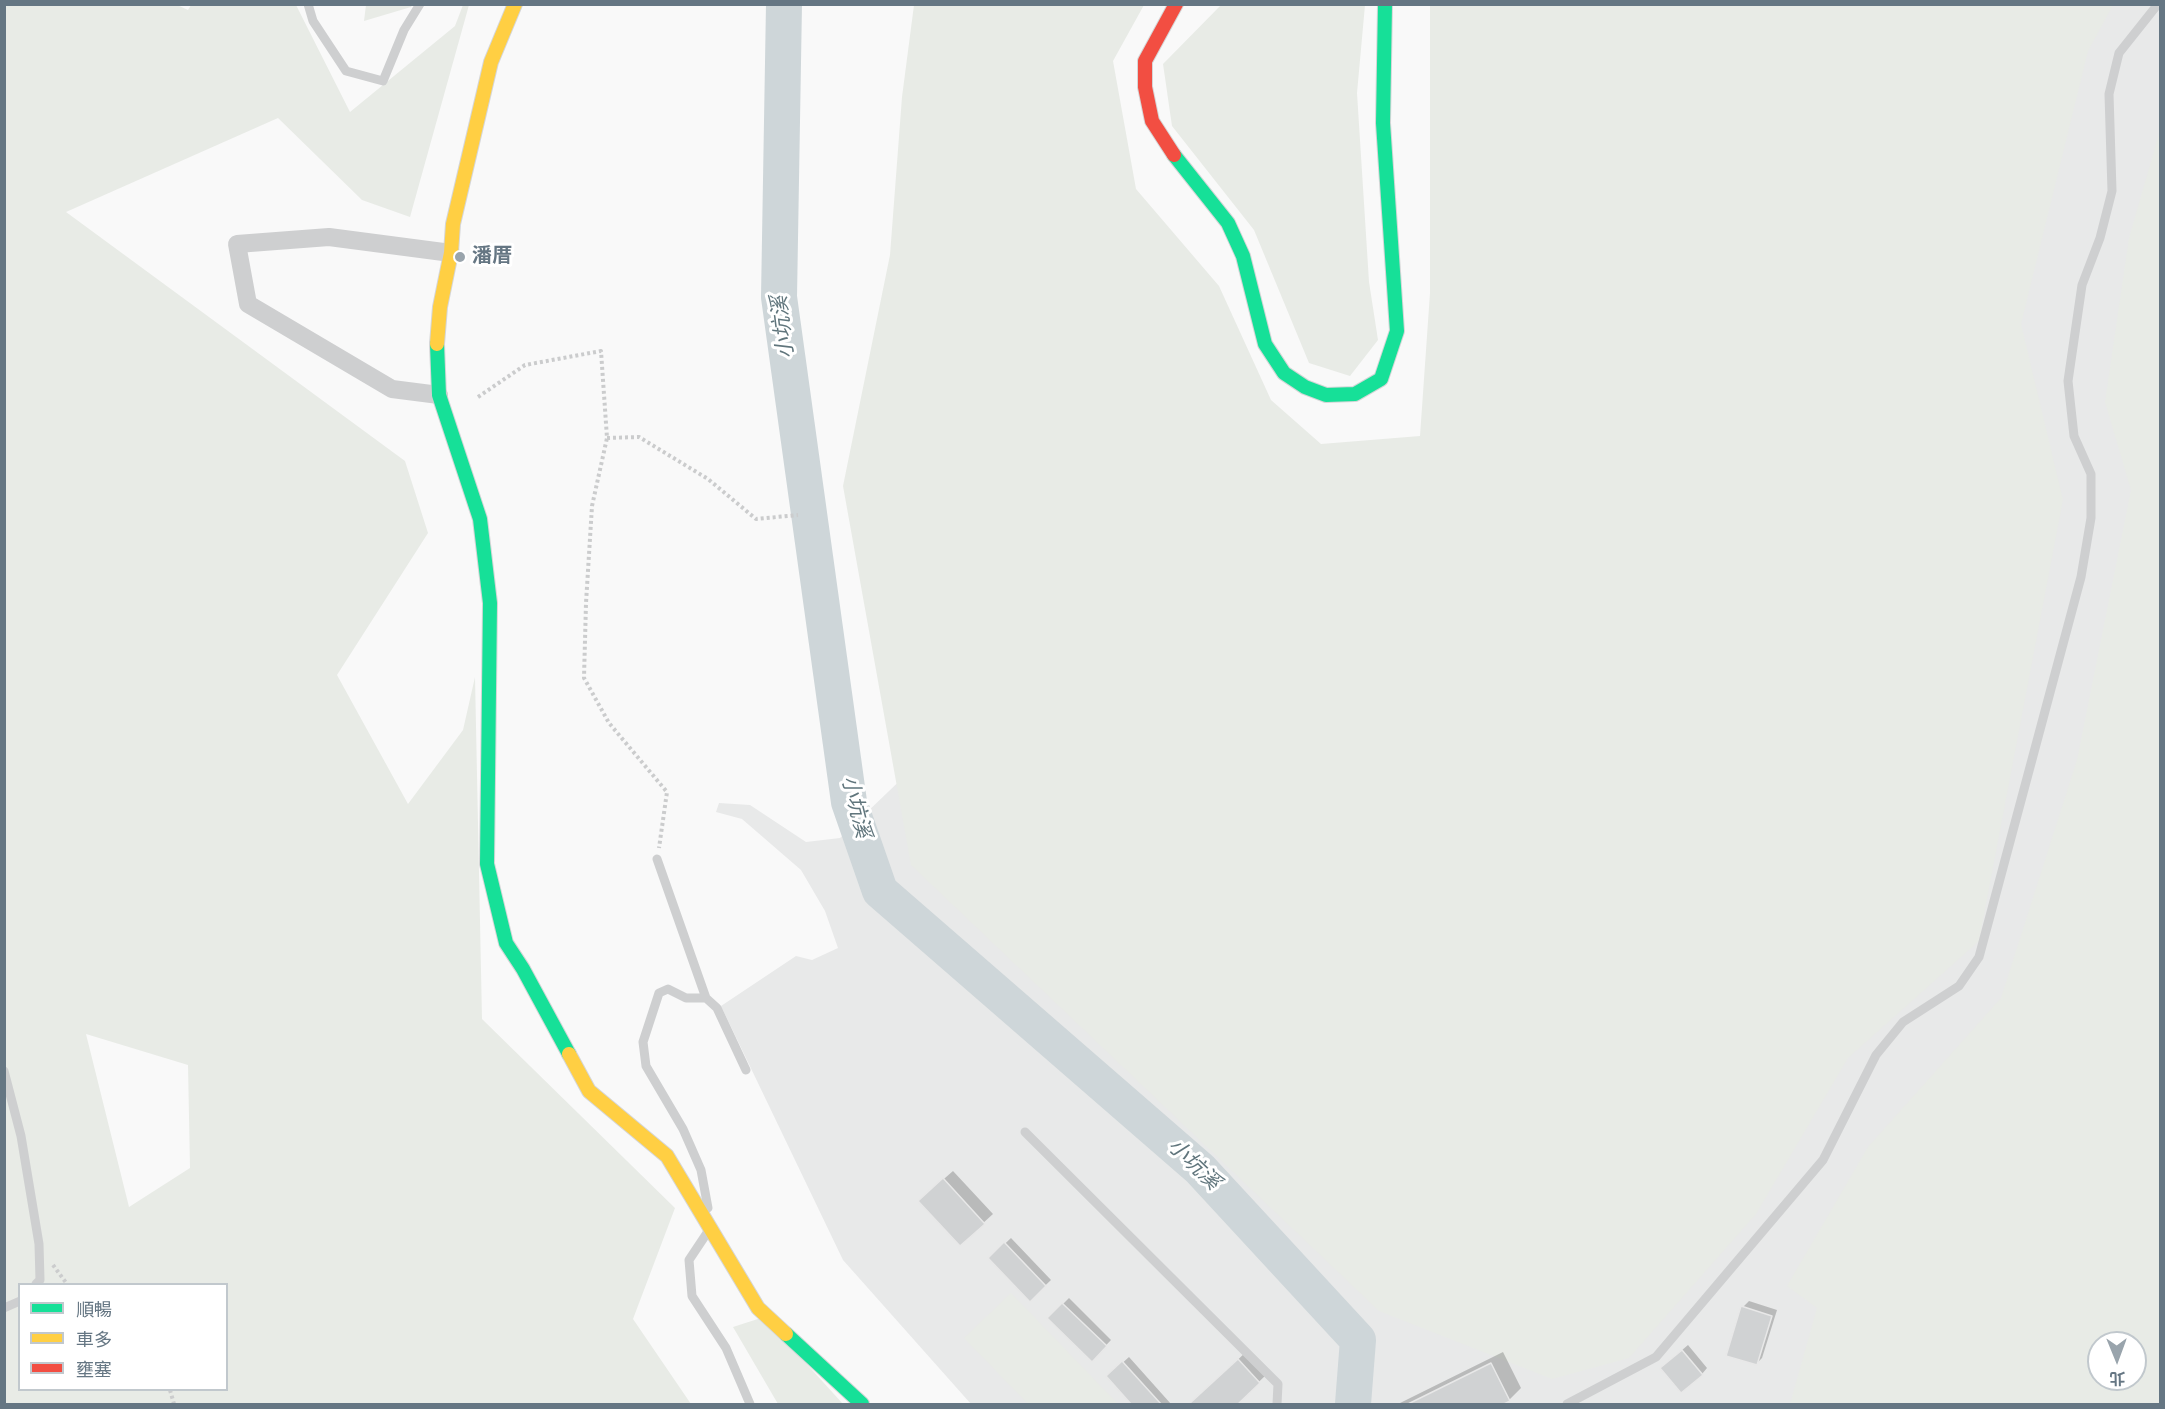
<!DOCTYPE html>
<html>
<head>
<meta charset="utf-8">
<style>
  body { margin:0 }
  #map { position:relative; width:2165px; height:1409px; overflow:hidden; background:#f9f9f9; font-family:"Sofia Sans Condensed","Noto Sans TC",sans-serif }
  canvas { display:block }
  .frame { position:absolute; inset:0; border:6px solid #657683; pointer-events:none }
  .legend { position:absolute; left:18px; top:1283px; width:210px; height:108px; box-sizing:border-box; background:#fff; border:2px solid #c1c8cd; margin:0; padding:8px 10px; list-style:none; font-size:18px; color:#657683 }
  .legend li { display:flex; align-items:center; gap:12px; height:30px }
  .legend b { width:30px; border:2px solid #c1c8cd }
  .north { position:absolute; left:2087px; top:1331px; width:60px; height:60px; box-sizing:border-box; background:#fff; border:2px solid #c1c8cd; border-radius:50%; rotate:179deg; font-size:16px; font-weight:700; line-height:24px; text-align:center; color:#657683 }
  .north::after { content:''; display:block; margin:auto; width:21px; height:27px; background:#99a4ac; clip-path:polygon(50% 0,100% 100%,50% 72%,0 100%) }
</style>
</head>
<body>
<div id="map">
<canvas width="2165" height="1409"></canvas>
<div class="frame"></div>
<ul class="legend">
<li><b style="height:8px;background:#16e098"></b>順暢</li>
<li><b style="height:8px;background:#ffcf43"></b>車多</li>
<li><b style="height:8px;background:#f24e42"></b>壅塞</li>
</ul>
<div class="north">北</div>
</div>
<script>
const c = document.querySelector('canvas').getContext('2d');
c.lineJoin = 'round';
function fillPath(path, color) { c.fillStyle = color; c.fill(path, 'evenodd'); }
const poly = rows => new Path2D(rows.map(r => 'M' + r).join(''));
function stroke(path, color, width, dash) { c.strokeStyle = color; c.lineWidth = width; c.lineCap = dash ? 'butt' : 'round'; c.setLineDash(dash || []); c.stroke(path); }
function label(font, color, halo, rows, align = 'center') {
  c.font = font + ' "Sofia Sans Condensed","Noto Sans TC",sans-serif'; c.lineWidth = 6; c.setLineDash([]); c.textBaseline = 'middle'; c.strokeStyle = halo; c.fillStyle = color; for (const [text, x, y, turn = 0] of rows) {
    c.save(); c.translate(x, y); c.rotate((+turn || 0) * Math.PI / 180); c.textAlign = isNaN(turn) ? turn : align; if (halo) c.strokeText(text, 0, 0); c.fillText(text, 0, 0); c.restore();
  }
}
fillPath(poly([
  [1524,5,2160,5,2160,1404,971,1404,843,1260,721,1006,796,956,812,960,838,948,825,911,801,870,742,819,716,812,719,803,750,805,806,842,840,838,1203,490,1471,464],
  [2099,1343,2135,1343,2135,1379,2099,1379]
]), '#e8e9e9');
fillPath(poly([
  [175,4,188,10,191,5,296,5,350,112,455,26,463,5,469,5,410,217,362,200,278,118,66,212,405,461,428,533,337,675,408,804,463,730,475,677,482,1019,675,1208,633,1319,691,1404,5,1404,5,5],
  [86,1034,188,1065,190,1168,129,1207],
  [20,1284,226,1284,226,1390,20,1390],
  [1222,4,1365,5,1357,93,1369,282,1378,340,1350,376,1309,363,1254,230,1172,126,1163,64],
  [366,5,366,4,412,5,411,7,364,21],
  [914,5,1144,5,1113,61,1136,189,1219,286,1271,400,1321,444,1420,436,1430,293,1430,5,2113,5,2088,51,2021,324,2063,500,1979,941,1848,1058,1756,1214,1629,1358,1552,1379,1379,1311,911,865,843,486,890,255,902,97],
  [2160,130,2160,1404,1790,1404,1817,1308,1787,1286,1868,1147,2001,998,2077,760,2131,490,2105,402,2129,238],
  [2099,1343,2135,1343,2135,1379,2099,1379],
  [1011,1293,1118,1404,1028,1404,964,1338],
  [764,1317,843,1404,778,1404,733,1327]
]), '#e8ebe6');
fillPath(poly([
  [953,1171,993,1214,960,1244,929,1192],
  [1011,1238,1051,1280,1030,1300,990,1258],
  [1069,1298,1111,1340,1092,1360,1049,1318],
  [1749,1301,1777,1310,1762,1358,1756,1364,1743,1307],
  [1688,1345,1707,1368,1702,1374,1668,1362],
  [1247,1351,1268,1373,1236,1404,1191,1404],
  [1503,1352,1521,1388,1509,1400,1500,1404,1398,1404],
  [1129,1357,1171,1404,1133,1404,1108,1376]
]), '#0003');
stroke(poly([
  [784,4,779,297,849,802,880,891,1200,1169,1358,1340,1353,1404]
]), '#ced6d9', 36);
const building = poly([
  [943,1178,985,1224,960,1246,918,1201,943,1178],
  [1004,1242,1046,1286,1030,1302,988,1258,1004,1242],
  [1062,1303,1107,1346,1092,1362,1047,1318,1062,1303],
  [1741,1306,1772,1316,1757,1365,1726,1356,1741,1306],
  [1682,1350,1703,1375,1681,1393,1660,1368,1682,1350],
  [1238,1359,1260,1383,1238,1404,1189,1404,1238,1359],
  [1122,1361,1161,1404,1131,1404,1106,1376,1122,1361],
  [1491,1363,1510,1401,1504,1404,1408,1404,1491,1363]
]);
fillPath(building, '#d0d2d3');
stroke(building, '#e8e8e8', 1.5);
const fast = poly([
  [1174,155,1228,223,1243,256,1265,344,1284,373,1305,387,1326,395,1355,394,1381,379,1397,331,1383,123,1385,4],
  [437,344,439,395,480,519,490,603,487,864,506,943,523,969,569,1054],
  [786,1334,862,1404]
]);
const slow = poly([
  [437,344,440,307,451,253,453,224,491,62,515,4],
  [569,1054,589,1091,667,1156,758,1308,786,1334]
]);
const jam = poly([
  [1174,155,1152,121,1145,87,1145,61,1176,4]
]);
stroke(fast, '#d5d6d7', 16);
stroke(slow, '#d5d6d7', 16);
stroke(jam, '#d5d6d7', 16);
stroke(poly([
  [478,397,525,365,601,351,607,438,592,506,586,603,584,678,609,723,667,792,659,848],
  [607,438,639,437,708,479,756,519,798,515],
  [53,1265,67,1284],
  [170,1390,174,1404]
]), '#cbcccd', 4, [3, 3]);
stroke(poly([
  [308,4,313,21,346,71,383,81,404,30,420,4],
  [657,859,706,998,686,998,668,989,659,993,643,1042,646,1066,683,1129,701,1170,708,1208],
  [706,998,717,1008,746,1070],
  [4,1071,21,1136,39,1244,40,1280,36,1284],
  [1025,1132,1278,1384,1277,1404],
  [709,1230,689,1260,692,1296,726,1348,750,1404],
  [4,1308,20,1301],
  [1567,1404,1656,1357,1823,1160,1876,1055,1903,1022,1959,986,1979,957,2081,577,2091,518,2091,474,2074,436,2068,381,2082,285,2100,238,2112,191,2109,94,2119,53,2158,4]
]), '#cecfd0', 9);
stroke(poly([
  [439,395,392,389,248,304,237,244,329,237,451,253]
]), '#cecfd0', 18);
stroke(fast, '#16e098', 14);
stroke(slow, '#ffcf43', 14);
stroke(jam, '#f24e42', 14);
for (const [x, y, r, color] of [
  [460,257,6,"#99a4ac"]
]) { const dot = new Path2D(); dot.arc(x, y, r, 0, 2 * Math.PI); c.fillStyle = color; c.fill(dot); stroke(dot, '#fff', 2); }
label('bold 20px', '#657683', '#fff', [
  ["潘厝",472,257]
], 'left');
label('italic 21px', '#60757c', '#fff', [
  ["小坑溪",784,327,-97],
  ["小坑溪",855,807,76],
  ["小坑溪",1193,1165,44]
]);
</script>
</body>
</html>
